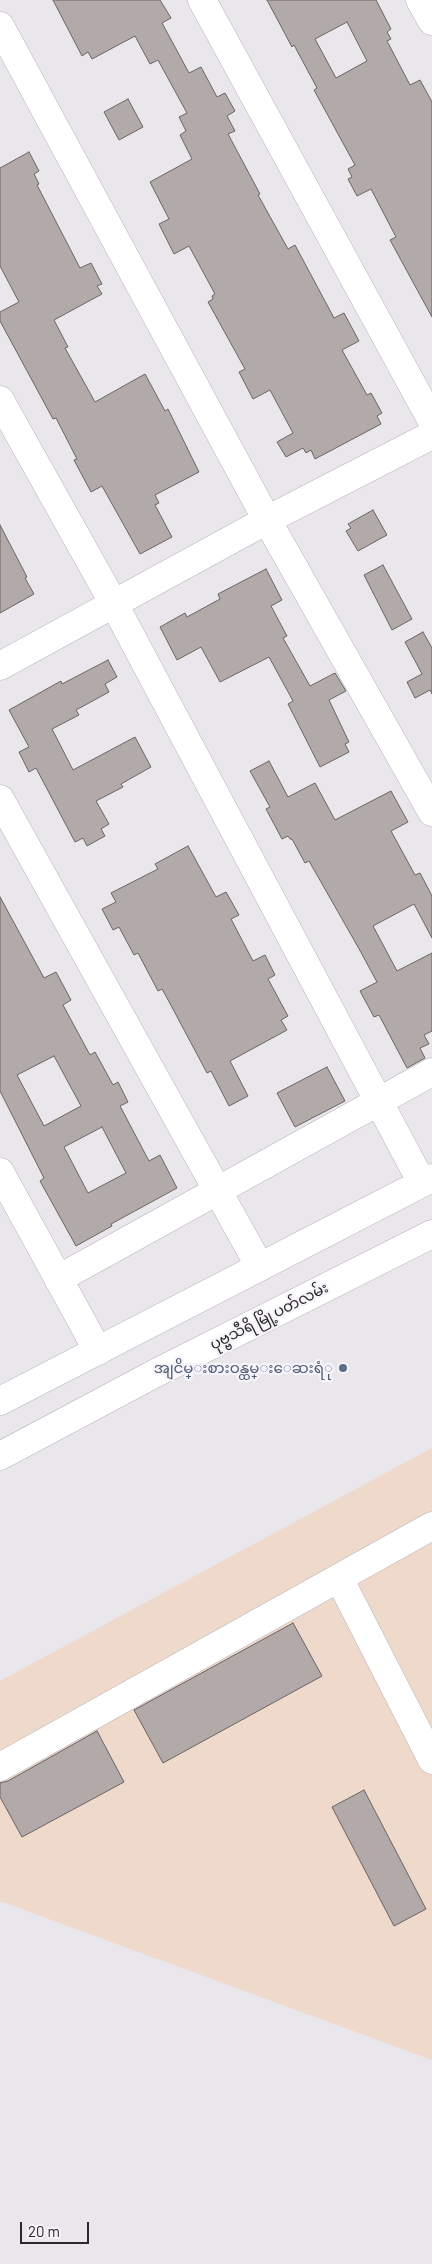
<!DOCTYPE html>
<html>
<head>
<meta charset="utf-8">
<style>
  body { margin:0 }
  #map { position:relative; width:432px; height:2264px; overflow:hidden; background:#e9e6ec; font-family:Barlow,sans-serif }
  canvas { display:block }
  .scale { position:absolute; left:20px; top:2222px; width:69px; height:22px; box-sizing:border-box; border:2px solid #29282a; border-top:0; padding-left:6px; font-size:15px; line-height:18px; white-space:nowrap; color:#29282a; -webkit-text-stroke:4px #f6f3fa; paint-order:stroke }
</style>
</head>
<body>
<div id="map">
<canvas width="432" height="2264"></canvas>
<div class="scale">20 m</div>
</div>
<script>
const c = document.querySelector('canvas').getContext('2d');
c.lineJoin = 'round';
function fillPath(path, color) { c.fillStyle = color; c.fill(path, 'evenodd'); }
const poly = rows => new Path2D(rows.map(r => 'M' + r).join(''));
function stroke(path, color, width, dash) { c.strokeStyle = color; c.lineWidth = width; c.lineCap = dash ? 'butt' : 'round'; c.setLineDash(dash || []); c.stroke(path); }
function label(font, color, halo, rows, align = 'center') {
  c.font = font + ' Barlow,"Noto Sans Myanmar",sans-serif'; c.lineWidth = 4.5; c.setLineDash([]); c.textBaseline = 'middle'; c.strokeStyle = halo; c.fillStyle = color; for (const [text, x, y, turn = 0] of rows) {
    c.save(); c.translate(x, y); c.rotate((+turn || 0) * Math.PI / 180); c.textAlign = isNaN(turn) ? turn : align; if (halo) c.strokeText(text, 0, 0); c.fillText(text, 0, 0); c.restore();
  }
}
fillPath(poly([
  [432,1448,432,2060,0,1901,0,1681]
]), '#eed9cb');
const building = poly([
  [53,0,160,0,171,18,162,23,189,73,201,67,217,97,225,93,235,111,227,116,235,131,228,134,260,194,258,195,288,249,295,245,334,318,344,313,359,341,342,350,367,395,371,393,382,413,377,416,381,424,315,459,311,450,306,453,303,448,286,457,277,442,293,433,270,390,253,399,239,372,245,369,208,302,213,299,212,296,215,294,189,246,174,254,159,224,169,219,150,182,192,159,180,135,186,131,179,117,187,113,158,60,150,64,135,36,92,59,88,52,82,56,53,0],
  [267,0,376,0,391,29,387,32,391,39,387,41,410,85,420,80,432,102,432,317,390,240,396,237,371,189,357,196,348,179,352,177,348,169,355,165,314,90,317,88,294,45,292,47,267,0],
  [347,22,367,61,336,78,315,39,347,22],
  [128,99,143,127,119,140,104,112,128,99],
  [29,152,39,171,34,174,39,184,37,185,80,268,91,263,102,284,97,286,102,294,54,320,68,347,65,348,95,402,145,374,165,411,168,409,199,472,155,495,159,503,155,505,172,537,140,554,102,486,91,492,74,460,77,459,56,418,53,419,0,321,0,312,19,302,0,266,0,168,29,152],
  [373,510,387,535,358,551,346,531,351,528,348,524,373,510],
  [0,525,27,577,25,578,34,594,0,613,0,525],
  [383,565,412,619,392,630,364,575,383,565],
  [266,569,282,600,271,606,287,636,283,638,310,686,335,673,346,691,329,700,349,742,345,744,349,752,320,767,288,704,293,701,269,657,220,682,201,647,177,660,160,627,185,613,187,617,220,599,218,594,266,569],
  [423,632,432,648,432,694,430,690,415,698,407,682,422,674,405,642,423,632],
  [108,660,117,677,105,684,109,692,76,710,79,715,52,729,73,770,135,737,151,767,121,784,123,787,96,801,109,824,101,829,105,836,87,846,83,838,75,842,36,768,29,772,19,752,29,747,9,710,61,681,62,684,108,660],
  [269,761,288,797,315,783,335,820,391,791,408,822,391,831,415,875,420,873,432,896,432,938,414,904,373,926,397,971,432,953,432,1031,424,1035,429,1044,420,1048,425,1058,407,1068,379,1015,374,1017,360,991,377,982,358,947,309,861,305,863,292,839,290,839,288,836,282,839,266,809,270,807,250,771,269,761],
  [188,846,216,897,226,892,239,915,231,919,253,961,265,955,275,975,268,979,288,1016,281,1020,287,1030,230,1061,248,1096,229,1106,211,1071,207,1073,166,996,162,989,158,991,138,953,134,955,119,927,113,930,102,909,116,902,111,893,158,869,155,864,188,846],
  [0,897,44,978,56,972,71,1000,63,1005,90,1055,95,1052,113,1085,118,1082,128,1102,120,1106,149,1161,160,1155,177,1188,111,1224,112,1226,76,1246,40,1181,44,1178,0,1091,0,897],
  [54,1056,81,1106,44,1126,17,1075,54,1056],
  [102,1127,126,1173,88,1193,64,1147,102,1127],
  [327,1067,345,1101,295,1127,277,1093,327,1067],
  [293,1623,322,1676,163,1763,134,1710,293,1623],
  [97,1731,124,1782,22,1837,0,1797,0,1783,8,1781,97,1731],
  [364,1790,426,1909,394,1926,332,1807,364,1790]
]);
fillPath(building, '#b2aaa9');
stroke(building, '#6a6462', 1);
const minor = poly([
  [202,0,432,421],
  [420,0,432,21],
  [0,26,267,520,432,812],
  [0,400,114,604,422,1183],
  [0,666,267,520,432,435],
  [0,799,260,1267],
  [0,1172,98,1351],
  [58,1279,432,1072],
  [339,1578,432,1760],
  [0,1767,432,1526]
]);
const major = poly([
  [0,1401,432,1178],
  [0,1456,154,1374,432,1234]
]);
stroke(minor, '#b5b3b9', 29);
stroke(major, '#b5b3b9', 29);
stroke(minor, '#fff', 28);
stroke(major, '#fff', 28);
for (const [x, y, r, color] of [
  [343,1368,5,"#5c6f8a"]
]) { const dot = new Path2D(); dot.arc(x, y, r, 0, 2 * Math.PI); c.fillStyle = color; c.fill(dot); stroke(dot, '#f6f3fa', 2); }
label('15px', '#29282a', '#f6f3fa', [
  ["ပုဗ္ဗသီရိ မြို့ပတ်လမ်း",269,1316,-27]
]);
label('15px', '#4e5e75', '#f6f3fa', [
  ["အျငိမ္းစားဝန္ထမ္းေဆးရံု",333,1368]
], 'right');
</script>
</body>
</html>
